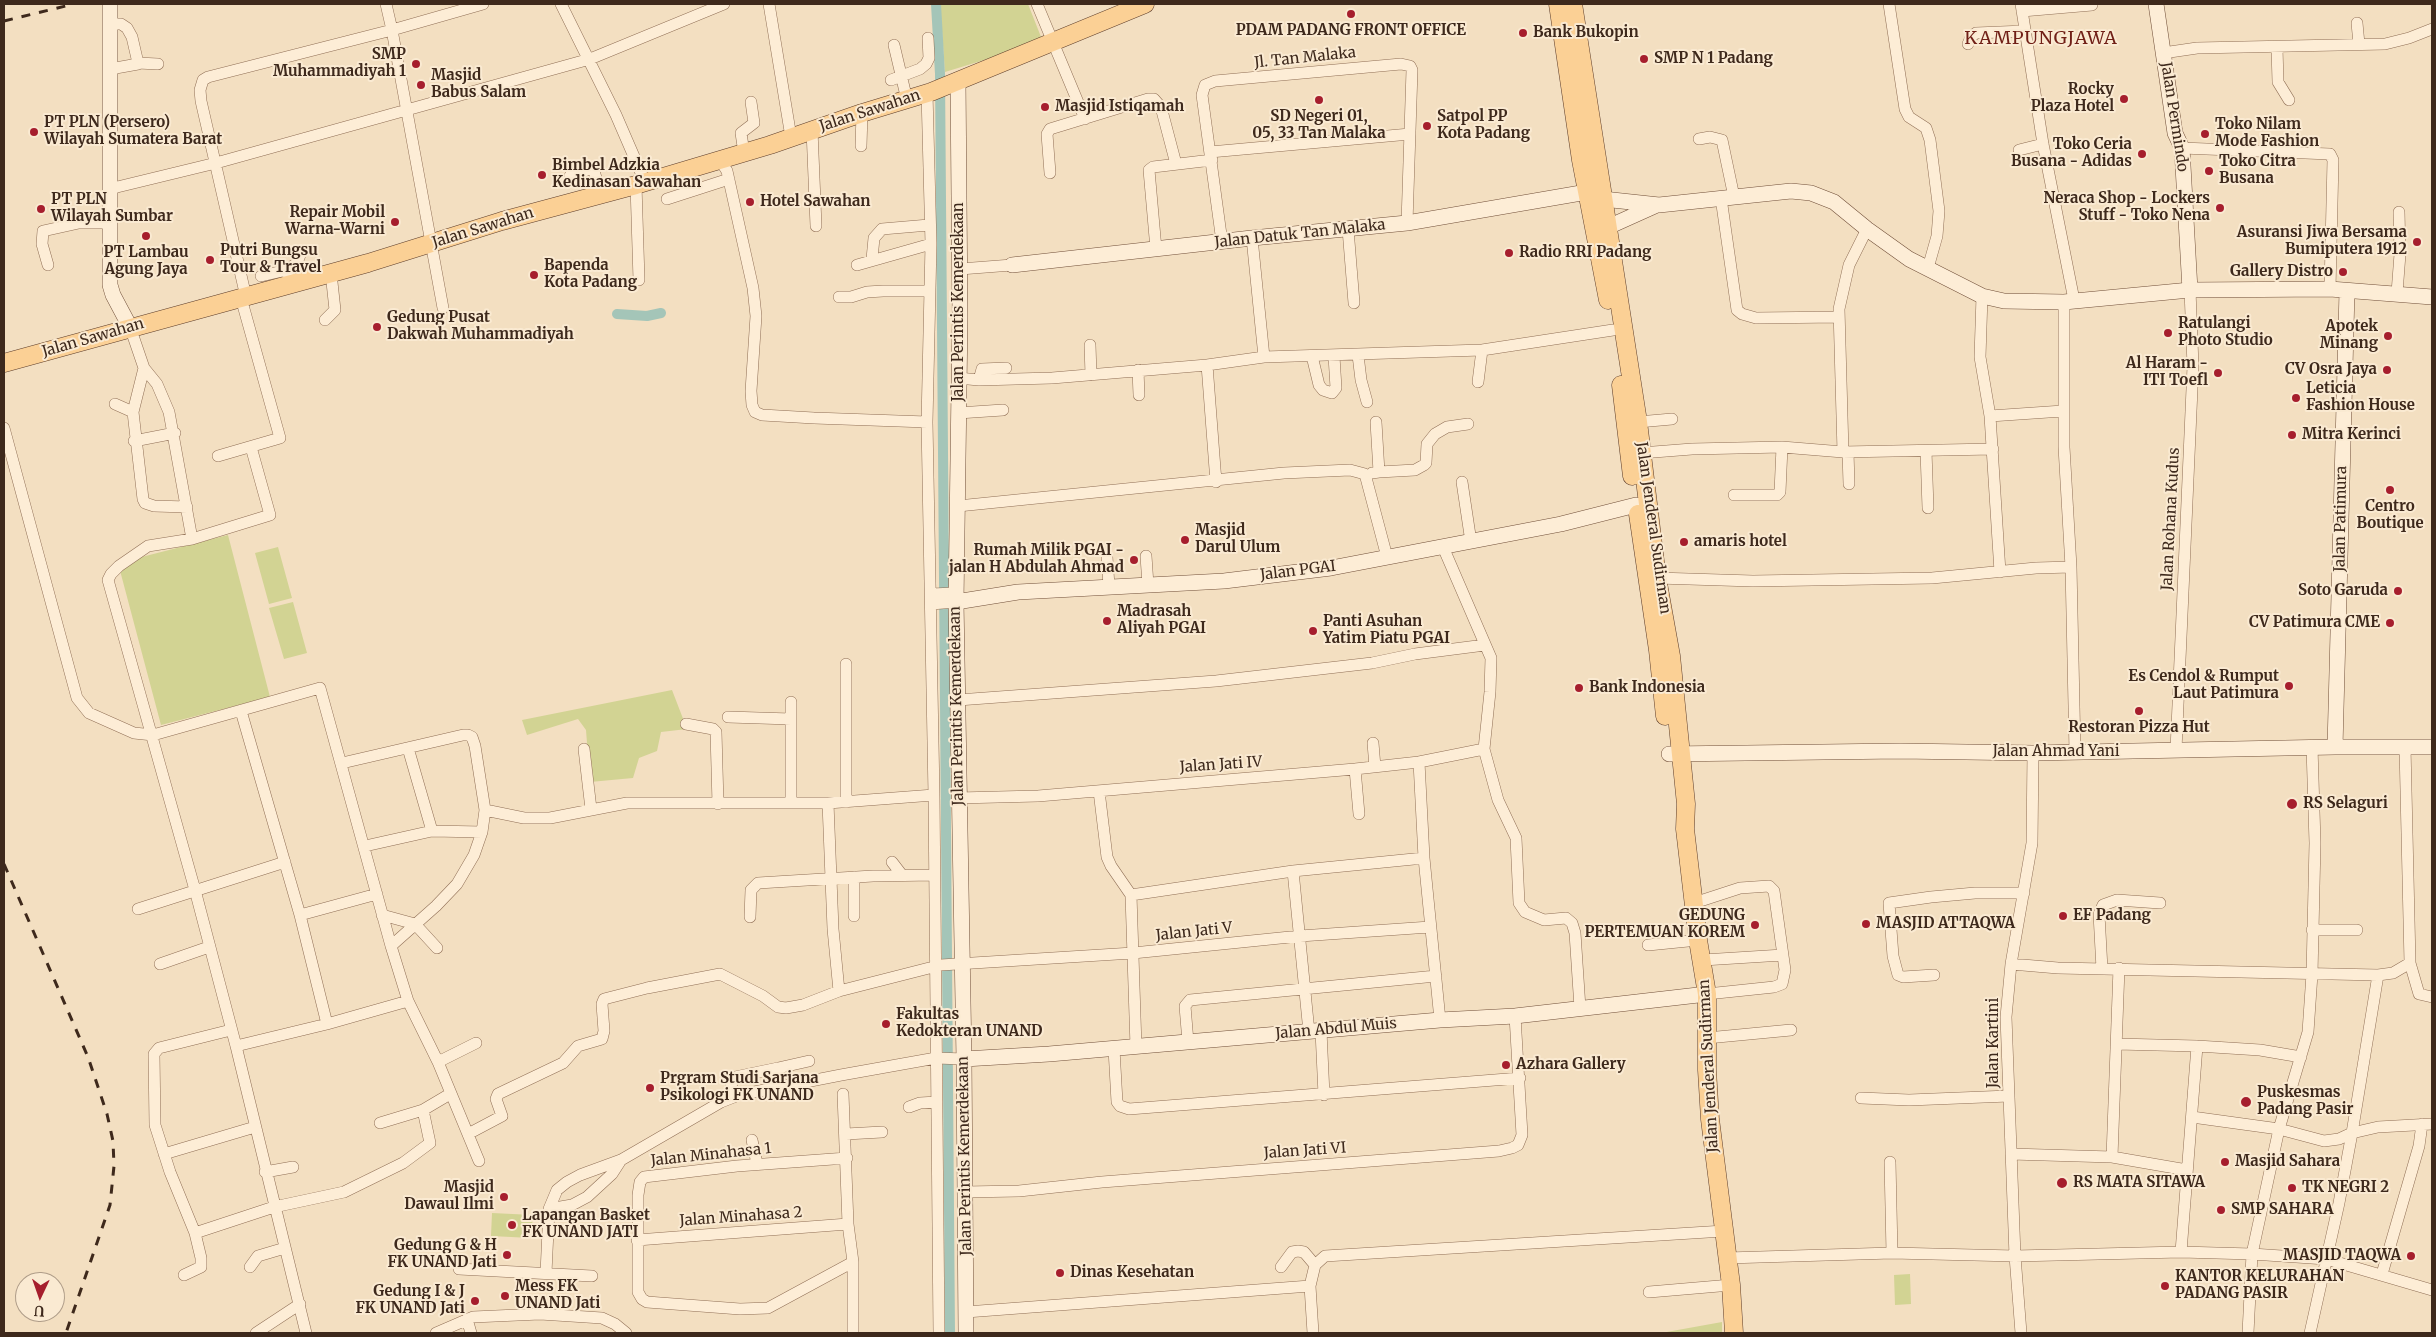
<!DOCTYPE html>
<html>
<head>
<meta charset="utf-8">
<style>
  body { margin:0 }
  #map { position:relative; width:2436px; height:1337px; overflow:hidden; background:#f3dfc1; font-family:Merriweather,serif }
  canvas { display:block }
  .frame { position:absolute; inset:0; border:5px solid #3e291c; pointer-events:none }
  .north { position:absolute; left:15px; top:1272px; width:50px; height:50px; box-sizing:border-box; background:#faead2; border:1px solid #af9d89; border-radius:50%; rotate:183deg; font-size:14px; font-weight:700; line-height:20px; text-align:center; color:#3e291c }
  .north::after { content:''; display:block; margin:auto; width:18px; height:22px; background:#a61e2d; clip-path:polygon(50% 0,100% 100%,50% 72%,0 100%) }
</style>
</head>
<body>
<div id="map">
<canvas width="2436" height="1337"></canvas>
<div class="frame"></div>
<div class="north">U</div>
</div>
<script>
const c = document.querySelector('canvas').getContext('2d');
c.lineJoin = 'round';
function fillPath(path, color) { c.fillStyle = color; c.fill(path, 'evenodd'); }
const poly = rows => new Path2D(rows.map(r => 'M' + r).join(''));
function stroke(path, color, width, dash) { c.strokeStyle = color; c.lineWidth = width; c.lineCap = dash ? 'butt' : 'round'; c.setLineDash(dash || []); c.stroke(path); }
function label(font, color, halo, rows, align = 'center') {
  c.font = font + ' Merriweather,serif'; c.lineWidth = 4; c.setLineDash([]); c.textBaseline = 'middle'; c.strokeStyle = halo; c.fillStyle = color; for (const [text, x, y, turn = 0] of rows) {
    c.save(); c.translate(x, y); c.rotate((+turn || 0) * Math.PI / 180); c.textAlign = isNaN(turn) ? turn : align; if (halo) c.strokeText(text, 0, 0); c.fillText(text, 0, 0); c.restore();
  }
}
fillPath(poly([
  [940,4,1028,4,1043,42,945,72],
  [228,535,270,697,161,725,118,563],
  [278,547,292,598,269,604,255,553],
  [293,602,307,653,284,659,269,608],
  [672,690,687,729,661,732,657,751,639,758,633,778,590,782,586,730,578,719,527,735,522,720],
  [492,1213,533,1215,531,1238,491,1236],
  [1910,1274,1911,1304,1895,1305,1894,1275],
  [1722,1322,1722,1333,1661,1333]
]), '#d2d393');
stroke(poly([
  [936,4,940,74,950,1333],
  [617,314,647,316,661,313]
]), '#a4c5b8', 10);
const street = poly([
  [386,4,392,30,483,4],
  [561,4,616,115,645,182],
  [769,4,791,137],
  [1037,4,1085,119],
  [1889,4,1905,109,1909,117,1926,128,1930,140,1939,211,1937,236,1928,268],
  [2021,4,2043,144,2074,300],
  [2022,11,2092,5],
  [2357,23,2359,44],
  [109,24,121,24,127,28,132,37,138,63,158,64],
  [1968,44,1971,37,1976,33,2025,31],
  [894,45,907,100],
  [2277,48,2278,82,2289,100],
  [2163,53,2197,48,2385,44,2409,38,2432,29],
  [110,69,138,64],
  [891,80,920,69,926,64,929,58,928,38],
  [927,93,931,244,927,422,934,795,939,1333],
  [812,130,816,226],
  [1699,139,1710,137,1722,140,1734,197],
  [861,146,862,113],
  [2182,148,2330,154,2333,160,2330,289],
  [2019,150,2043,144],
  [1210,152,1410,134],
  [744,153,741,133,754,123,751,102],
  [720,160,727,171,753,288,756,316,751,391,752,405,755,412,762,415,814,418,927,422],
  [1050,173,1047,134,1050,129,1148,99,1154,99,1161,107,1176,164],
  [570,176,590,169,594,171,601,195],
  [636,185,639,280],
  [109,189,216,163,590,59,724,4],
  [1721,198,1737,310,1742,314,1756,318,1839,317],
  [667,199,729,179],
  [1348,229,1354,303],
  [1252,238,1264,357],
  [1222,242,1202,95,1205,85,1215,81,1401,64,1410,66,1412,70,1407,223],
  [1156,249,1149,170,1153,167,1212,160],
  [872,259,874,238,882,229,929,225],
  [48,265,42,244,43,231,79,223,110,223],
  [857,265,931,244],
  [960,269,1012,265],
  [261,276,287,270],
  [291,284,287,270,297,263,300,255],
  [2397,293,2400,254,2399,212],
  [1982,296,1980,357,1990,416,2000,572],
  [246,297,201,101,200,90,203,80,208,77,392,30,443,308],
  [839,297,851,297,867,292,883,291,929,291],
  [2064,302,2064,447,2071,567,2075,752],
  [325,320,335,310,331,273],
  [130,327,144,368,157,384,169,412,192,539],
  [1090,345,1091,375],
  [1358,355,1361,380,1367,402],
  [1312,356,1319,385,1323,390,1332,393,1336,388,1334,356],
  [1207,365,1216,482],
  [144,368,133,412,143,499,145,503,154,506,187,507],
  [1138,370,1139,395],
  [958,378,979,380,1052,378,1207,365,1264,357,1482,350,1613,330],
  [979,380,982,369,1006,368],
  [1478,382,1482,350],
  [115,404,133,412],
  [958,413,1003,410],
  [1990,416,2063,411],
  [1638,422,1672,419],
  [4,428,77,698,89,713,134,733,153,735,320,688,391,946,408,1001,438,1062,479,1161],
  [134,441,175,433],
  [251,447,270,515,192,539,148,546,119,566,111,574,108,580,195,890,236,1046,327,1024,408,1001],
  [1926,451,1928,508],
  [1843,452,1839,309,1849,265,1867,229],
  [1848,452,1849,484],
  [1641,453,1692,449,1782,447,1843,452,1993,449],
  [218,456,280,438,241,298],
  [1379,472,1415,470,1424,465,1426,463,1427,444,1435,434,1447,427,1468,424],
  [1372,473,1379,472,1376,422],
  [1462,482,1471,542],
  [1734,495,1777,495,1780,492,1782,447],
  [958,506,1284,473,1350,470,1365,474,1387,557],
  [1443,547,1491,658,1490,692,1484,749,1498,800,1516,838,1519,903,1525,912,1544,920,1566,918,1572,923,1575,933,1580,1008],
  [1146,556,1148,585],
  [1107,557,1109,586],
  [1657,578,1753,581,1932,578,2036,568,2071,567],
  [931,594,956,593],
  [931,604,956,602],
  [846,664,846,802],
  [958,700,1216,681,1372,663,1415,654,1485,645],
  [241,711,300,915,327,1024],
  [728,717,791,719,791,803],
  [791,719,791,702],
  [686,724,713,729,716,732,718,804],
  [1373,743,1375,767],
  [2405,747,2410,963,2419,994,2432,997],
  [584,749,591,809],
  [2176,750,2193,366,2190,290],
  [1419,762,1424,858,1440,1020],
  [342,763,463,735,468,735,472,737,475,746,485,810,482,832,432,831,408,748],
  [1355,769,1359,814],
  [1099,791,1107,857,1111,866,1131,895,1136,1047],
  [958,798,1038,796,1355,769,1419,762,1484,749],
  [828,803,833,929,839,991],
  [485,810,524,818,550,818,627,803,828,803,934,795],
  [365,846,432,831],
  [892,862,902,875],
  [1293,871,1309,1032],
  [854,877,854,916],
  [1131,895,1293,871,1424,858],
  [1694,903,1740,888,1769,886,1774,891,1785,970,1782,984,1774,987,1707,994],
  [138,909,285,862],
  [300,915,377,894],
  [382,915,415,924,437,948],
  [750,917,751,890,758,883,873,876,934,875],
  [2312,930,2357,930],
  [1648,945,1698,940],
  [391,946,436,906,457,884,474,855,482,832],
  [1703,960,1783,955],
  [160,964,209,947],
  [2011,964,2058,968,2378,975,2393,973,2410,963],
  [2102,969,2099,914,2103,905,2117,900,2160,903],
  [1934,975,1903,977,1898,975,1893,956,1889,903,1931,897,1975,893,2024,893],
  [2378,975,2352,1133,2378,1127,2432,1124],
  [231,1030,159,1048,154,1054,155,1125,170,1172,195,1233,274,1207,344,1192,403,1163,430,1143,423,1110,450,1094],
  [1321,1031,1324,1095],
  [1707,1038,1791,1030],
  [1188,1042,1185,1006,1190,1000,1436,976],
  [2117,1044,2197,1046,2260,1050,2301,1057],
  [236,1046,306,1333],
  [1114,1049,1117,1102,1120,1106,1129,1109,1520,1078],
  [438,1062,476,1043],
  [778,1068,809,1061],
  [843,1094,848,1224,853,1262,853,1333],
  [734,1097,731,1085,735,1077,778,1068,781,1086],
  [1861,1098,1909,1100,2009,1096],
  [909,1107,920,1103,937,1102],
  [2192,1117,2279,1129,2324,1141,2339,1139,2352,1133,2339,1203,2310,1333],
  [380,1123,423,1110],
  [468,1134,502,1116,496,1099,498,1094,563,1063,578,1046,602,1039,604,1031,602,1004,604,999,647,988,720,974,763,996,778,1007,786,1008,803,1005,839,991,941,965,1133,953,1300,936,1430,927],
  [846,1134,882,1132],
  [752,1140,757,1164],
  [164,1154,255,1127],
  [2011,1154,2112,1157,2187,1170],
  [2112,1157,2119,968],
  [847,1158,737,1166,644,1177,640,1182,638,1195,638,1292,642,1299,647,1302,740,1309,768,1308,853,1262],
  [1890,1162,1892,1253],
  [265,1172,293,1167],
  [965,1192,1019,1191,1102,1182,1499,1151,1512,1148,1518,1145,1522,1135,1515,1016],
  [549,1209,572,1205,587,1197,612,1174,621,1160],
  [637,1240,848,1224],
  [2181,1252,2197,1046],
  [1727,1258,1892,1253,2015,1256,2181,1252,2252,1254,2279,1129,2308,1032,2312,974,2315,843,2312,747],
  [250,1267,258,1256,285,1248],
  [1281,1267,1292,1252,1298,1251,1304,1252,1315,1265],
  [459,1269,592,1276],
  [546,1273,549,1209,557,1190,567,1182,580,1175,621,1160,721,1102,739,1095,841,1075,936,1058,964,1059],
  [2382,1274,2419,1146,2422,1124],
  [184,1275,201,1267,201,1258,195,1233],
  [1649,1292,1731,1285],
  [966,1312,1310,1286],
  [467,1319,471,1333],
  [256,1333,300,1304],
  [436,1333,473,1317,540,1314,602,1318,615,1324,626,1333],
  [1313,1333,1310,1286,1315,1265,1325,1256,1724,1231],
  [2021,1333,2015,1256,2006,1017,2011,964,2032,843,2033,753],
  [2248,1333,2252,1254,2326,1259,2432,1290]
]);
const secondary = poly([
  [110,4,110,285,113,295,130,327],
  [2156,4,2175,133,2182,148,2190,290],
  [958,80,960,317,956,602,964,1059,966,1333],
  [1603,199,1659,205,1791,191,1811,193,1834,202,1867,229,1909,259,1982,296,2004,301,2064,302,2190,290,2330,289,2432,297],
  [1608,227,1657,205],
  [1012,265,1252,238,1407,223,1587,192],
  [956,602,1018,592,1224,581,1331,568,1561,524,1636,505],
  [2335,747,2347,291],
  [1669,754,1900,751,2033,753,2335,747,2432,747],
  [964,1059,1049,1054,1440,1020,1515,1016,1707,994]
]);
const primary = poly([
  [1558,4,1581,160,1608,300],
  [1573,4,1638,422,1657,578,1671,656,1686,804,1685,829,1698,940,1707,994,1707,1070,1710,1119,1731,1285,1734,1333],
  [4,363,368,263,502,221,636,185,770,145,862,113,931,92,1145,4],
  [1621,385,1632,476],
  [1638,514,1658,650,1665,716]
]);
stroke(street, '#906f56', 12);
stroke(secondary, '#714f39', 16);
stroke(primary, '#5d3d2b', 19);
stroke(street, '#fdedd6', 11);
stroke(secondary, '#fdedd6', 15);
stroke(primary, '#fbd095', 18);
stroke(poly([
  [4,21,74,4],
  [4,864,88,1057,107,1114,113,1141,114,1166,110,1205,66,1333]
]), '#3e291c', 3, [9, 9]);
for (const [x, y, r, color] of [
  [1351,14,5,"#a61e2d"],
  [1523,33,5,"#a61e2d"],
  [1644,59,5,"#a61e2d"],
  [416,64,5,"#a61e2d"],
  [421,85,5,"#a61e2d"],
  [2124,99,5,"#a61e2d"],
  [1319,100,5,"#a61e2d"],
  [1045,107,5,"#a61e2d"],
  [1427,126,5,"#a61e2d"],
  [34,132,5,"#a61e2d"],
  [2205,134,5,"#a61e2d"],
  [2142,154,5,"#a61e2d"],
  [2209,171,5,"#a61e2d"],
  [542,175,5,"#a61e2d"],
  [750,202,5,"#a61e2d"],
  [2220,208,5,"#a61e2d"],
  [41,209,5,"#a61e2d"],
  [395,222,5,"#a61e2d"],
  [146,236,5,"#a61e2d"],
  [2417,242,5,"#a61e2d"],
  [1509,253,5,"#a61e2d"],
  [210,260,5,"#a61e2d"],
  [2343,272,5,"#a61e2d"],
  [534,275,5,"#a61e2d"],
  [377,327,5,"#a61e2d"],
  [2168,333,5,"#a61e2d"],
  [2388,336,5,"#a61e2d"],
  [2387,370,5,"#a61e2d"],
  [2218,373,5,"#a61e2d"],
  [2296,398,5,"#a61e2d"],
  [2292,435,5,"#a61e2d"],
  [2390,490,5,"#a61e2d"],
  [1185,540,5,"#a61e2d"],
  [1684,542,5,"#a61e2d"],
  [1134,560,5,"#a61e2d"],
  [2398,591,5,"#a61e2d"],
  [1107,621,5,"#a61e2d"],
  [2390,623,5,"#a61e2d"],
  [1313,631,5,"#a61e2d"],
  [2289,686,5,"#a61e2d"],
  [1579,688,5,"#a61e2d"],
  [2139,711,5,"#a61e2d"],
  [2292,804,6,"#a61e2d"],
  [2063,916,5,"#a61e2d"],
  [1866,924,5,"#a61e2d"],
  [1755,925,5,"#a61e2d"],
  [886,1024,5,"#a61e2d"],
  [1506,1065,5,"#a61e2d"],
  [650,1088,5,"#a61e2d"],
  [2246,1102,6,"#a61e2d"],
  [2225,1162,5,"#a61e2d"],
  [2062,1183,6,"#a61e2d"],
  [2292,1188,5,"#a61e2d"],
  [504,1197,5,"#a61e2d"],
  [2221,1210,5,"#a61e2d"],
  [512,1225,5,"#a61e2d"],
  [507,1255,5,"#a61e2d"],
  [2411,1256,5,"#a61e2d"],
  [1060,1273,5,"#a61e2d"],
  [2165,1286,5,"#a61e2d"],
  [505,1296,5,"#a61e2d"],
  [475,1301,5,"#a61e2d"]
]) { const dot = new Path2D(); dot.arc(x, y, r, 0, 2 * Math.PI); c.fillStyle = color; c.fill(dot); stroke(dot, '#faead2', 2); }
label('bold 15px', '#3e291c', '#faead2', [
  ["PDAM PADANG FRONT OFFICE",1351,31,"center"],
  ["Bank Bukopin",1533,33],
  ["SMP",406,55,"right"],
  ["Muhammadiyah 1",406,72,"right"],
  ["SMP N 1 Padang",1654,59],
  ["Masjid",431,76],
  ["Babus Salam",431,93],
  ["Rocky",2114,90,"right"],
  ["Plaza Hotel",2114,107,"right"],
  ["Masjid Istiqamah",1055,107],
  ["SD Negeri 01,",1319,117,"center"],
  ["05, 33 Tan Malaka",1319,134,"center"],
  ["Satpol PP",1437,117],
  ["Kota Padang",1437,134],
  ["PT PLN (Persero)",44,123],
  ["Wilayah Sumatera Barat",44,140],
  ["Toko Nilam",2215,125],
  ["Mode Fashion",2215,142],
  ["Toko Ceria",2132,145,"right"],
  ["Busana - Adidas",2132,162,"right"],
  ["Toko Citra",2219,162],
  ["Busana",2219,179],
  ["Bimbel Adzkia",552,166],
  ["Kedinasan Sawahan",552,183],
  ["Neraca Shop - Lockers",2210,199,"right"],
  ["Stuff - Toko Nena",2210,216,"right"],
  ["PT PLN",51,200],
  ["Wilayah Sumbar",51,217],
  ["Hotel Sawahan",760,202],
  ["Repair Mobil",385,213,"right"],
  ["Warna-Warni",385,230,"right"],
  ["Asuransi Jiwa Bersama",2407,233,"right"],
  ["Bumiputera 1912",2407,250,"right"],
  ["Putri Bungsu",220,251],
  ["Tour & Travel",220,268],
  ["PT Lambau",146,253,"center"],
  ["Agung Jaya",146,270,"center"],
  ["Radio RRI Padang",1519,253],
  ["Bapenda",544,266],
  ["Kota Padang",544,283],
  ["Gallery Distro",2333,272,"right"],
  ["Gedung Pusat",387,318],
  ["Dakwah Muhammadiyah",387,335],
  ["Ratulangi",2178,324],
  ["Photo Studio",2178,341],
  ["Apotek",2378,327,"right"],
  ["Minang",2378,344,"right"],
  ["Al Haram -",2208,364,"right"],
  ["ITI Toefl",2208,381,"right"],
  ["CV Osra Jaya",2377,370,"right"],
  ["Leticia",2306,389],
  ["Fashion House",2306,406],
  ["Mitra Kerinci",2302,435],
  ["Centro",2390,507,"center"],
  ["Boutique",2390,524,"center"],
  ["Masjid",1195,531],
  ["Darul Ulum",1195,548],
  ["amaris hotel",1694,542],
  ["Rumah Milik PGAI -",1124,551,"right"],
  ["jalan H Abdulah Ahmad",1124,568,"right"],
  ["Soto Garuda",2388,591,"right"],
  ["Madrasah",1117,612],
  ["Aliyah PGAI",1117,629],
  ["Panti Asuhan",1323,622],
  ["Yatim Piatu PGAI",1323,639],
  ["CV Patimura CME",2380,623,"right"],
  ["Es Cendol & Rumput",2279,677,"right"],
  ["Laut Patimura",2279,694,"right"],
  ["Bank Indonesia",1589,688],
  ["Restoran Pizza Hut",2139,728,"center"],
  ["RS Selaguri",2303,804],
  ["GEDUNG",1745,916,"right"],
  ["PERTEMUAN KOREM",1745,933,"right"],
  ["EF Padang",2073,916],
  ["MASJID ATTAQWA",1876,924],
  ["Fakultas",896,1015],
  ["Kedokteran UNAND",896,1032],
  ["Azhara Gallery",1516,1065],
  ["Prgram Studi Sarjana",660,1079],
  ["Psikologi FK UNAND",660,1096],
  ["Puskesmas",2257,1093],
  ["Padang Pasir",2257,1110],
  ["Masjid Sahara",2235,1162],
  ["RS MATA SITAWA",2073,1183],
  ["Masjid",494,1188,"right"],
  ["Dawaul Ilmi",494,1205,"right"],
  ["TK NEGRI 2",2302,1188],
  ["SMP SAHARA",2231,1210],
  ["Lapangan Basket",522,1216],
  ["FK UNAND JATI",522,1233],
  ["Gedung G & H",497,1246,"right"],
  ["FK UNAND Jati",497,1263,"right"],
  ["MASJID TAQWA",2401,1256,"right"],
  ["Dinas Kesehatan",1070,1273],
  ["KANTOR KELURAHAN",2175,1277],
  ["PADANG PASIR",2175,1294],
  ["Mess FK",515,1287],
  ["UNAND Jati",515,1304],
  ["Gedung I & J",465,1292,"right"],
  ["FK UNAND Jati",465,1309,"right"]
], 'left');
label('15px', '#3e291c', '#faead2', [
  ["Jl. Tan Malaka",1305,58,-6],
  ["Jalan Sawahan",870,111,-18],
  ["Jalan Permindo",2174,117,81],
  ["Jalan Sawahan",483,228,-17],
  ["Jalan Datuk Tan Malaka",1300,234,-6],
  ["Jalan Perintis Kemerdekaan",959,302,-90],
  ["Jalan Sawahan",93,338,-16],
  ["Jalan Rohana Kudus",2171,519,-87],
  ["Jalan Patimura",2341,519,-89],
  ["Jalan Jenderal Sudirman",1653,528,82],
  ["Jalan PGAI",1298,571,-7],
  ["Jalan Perintis Kemerdekaan",957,706,-91],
  ["Jalan Ahmad Yani",2056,752],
  ["Jalan Jati IV",1221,765,-4],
  ["Jalan Jati V",1194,932,-6],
  ["Jalan Abdul Muis",1336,1029,-5],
  ["Jalan Kartini",1994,1043,-90],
  ["Jalan Jenderal Sudirman",1709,1066,-93],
  ["Jalan Jati VI",1305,1151,-4],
  ["Jalan Minahasa 1",711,1155,-6],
  ["Jalan Perintis Kemerdekaan",965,1156,-91],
  ["Jalan Minahasa 2",741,1217,-4]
]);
c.letterSpacing = '1px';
label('18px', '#701f16', '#faead2', [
  ["KAMPUNGJAWA",2041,39]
]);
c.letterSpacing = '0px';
</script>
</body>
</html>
